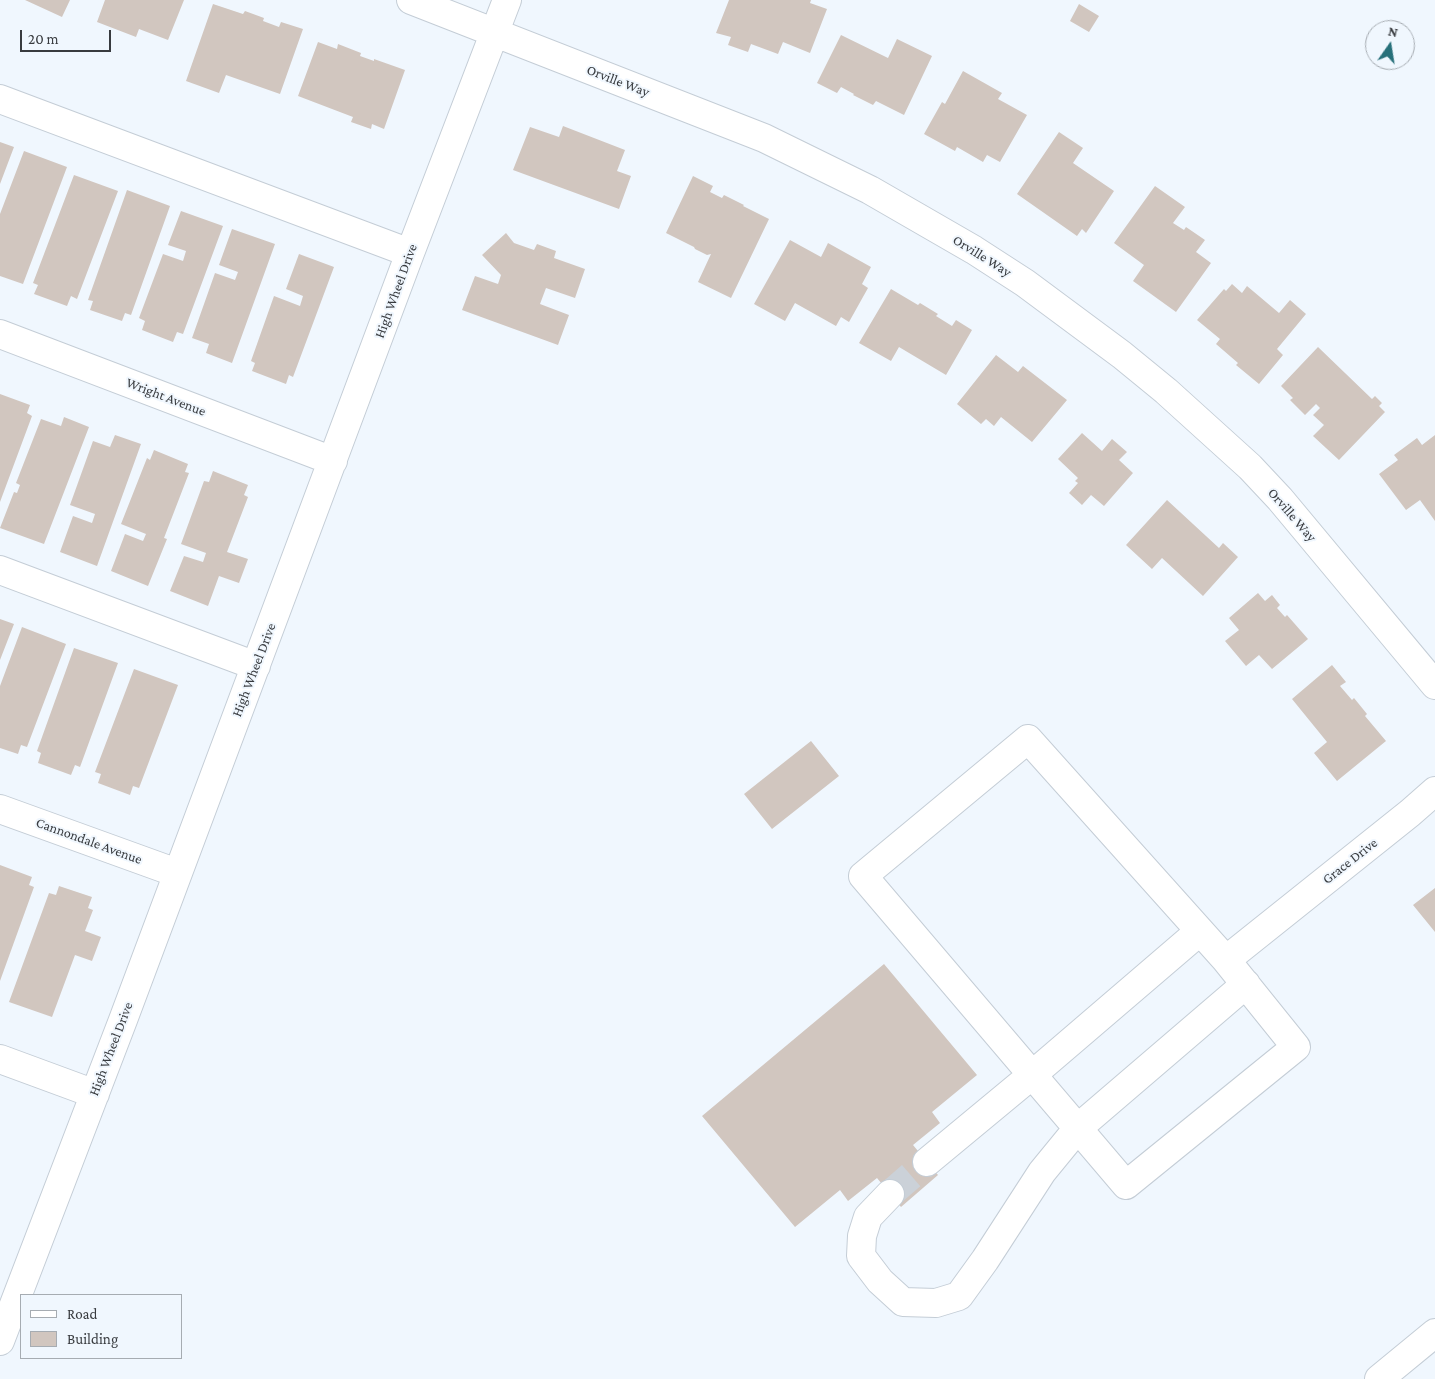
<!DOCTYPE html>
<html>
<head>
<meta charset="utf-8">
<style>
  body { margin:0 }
  #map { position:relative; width:1435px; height:1379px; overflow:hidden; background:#f0f7fe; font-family:"Crimson Pro",serif }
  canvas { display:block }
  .legend { position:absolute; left:20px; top:1294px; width:162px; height:65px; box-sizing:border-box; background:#f0f7fe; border:1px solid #a6acb2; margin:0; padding:6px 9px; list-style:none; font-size:15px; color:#383b3f }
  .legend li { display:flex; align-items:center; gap:10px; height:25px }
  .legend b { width:25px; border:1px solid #a6acb2 }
  .north { position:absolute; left:1365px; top:20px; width:50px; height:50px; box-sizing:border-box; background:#f0f7fe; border:1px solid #a6acb2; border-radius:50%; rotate:13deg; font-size:14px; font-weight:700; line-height:20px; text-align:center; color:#383b3f }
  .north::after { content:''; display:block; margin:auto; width:18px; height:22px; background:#27707a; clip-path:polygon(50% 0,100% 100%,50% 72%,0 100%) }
  .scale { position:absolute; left:20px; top:30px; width:91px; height:22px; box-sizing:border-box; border:2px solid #383b3f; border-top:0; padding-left:6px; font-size:15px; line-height:18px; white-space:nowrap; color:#383b3f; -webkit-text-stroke:4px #f0f7fe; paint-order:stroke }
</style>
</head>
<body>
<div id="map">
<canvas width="1435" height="1379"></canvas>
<ul class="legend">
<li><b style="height:6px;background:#fff"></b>Road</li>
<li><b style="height:14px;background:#d1c6bf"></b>Building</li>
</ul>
<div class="north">N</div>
<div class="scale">20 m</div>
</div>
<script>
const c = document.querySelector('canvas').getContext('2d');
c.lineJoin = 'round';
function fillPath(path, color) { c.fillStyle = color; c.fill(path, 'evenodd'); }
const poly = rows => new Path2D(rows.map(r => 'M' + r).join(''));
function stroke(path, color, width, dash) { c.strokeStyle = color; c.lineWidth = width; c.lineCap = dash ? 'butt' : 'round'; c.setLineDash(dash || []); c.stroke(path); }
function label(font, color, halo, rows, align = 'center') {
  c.font = font + ' "Crimson Pro",serif'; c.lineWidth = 4; c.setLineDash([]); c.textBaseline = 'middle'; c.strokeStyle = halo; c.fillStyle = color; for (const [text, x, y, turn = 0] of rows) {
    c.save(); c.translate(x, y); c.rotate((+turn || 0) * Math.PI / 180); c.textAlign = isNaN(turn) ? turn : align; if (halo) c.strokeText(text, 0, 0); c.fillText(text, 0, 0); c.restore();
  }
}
fillPath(poly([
  [25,0,70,0,62,17],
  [105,0,184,0,168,40,139,29,136,37,97,22],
  [729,0,811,0,810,3,827,9,810,53,783,42,778,54,751,44,748,52,728,45,731,37,716,33],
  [213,4,243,14,245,11,264,18,263,21,279,27,281,22,303,29,280,94,226,75,219,93,186,81],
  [1079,4,1099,16,1089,32,1070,21],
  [841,35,888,58,897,39,932,56,904,115,876,101,873,105,853,95,854,94,841,87,837,93,817,83],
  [318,42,337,49,338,44,361,53,360,56,374,61,374,59,405,70,384,129,372,124,371,129,351,122,353,117,298,96],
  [963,71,1002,93,998,99,1027,115,1000,162,987,155,983,162,957,147,955,151,924,134,942,102,945,104],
  [563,126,625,150,617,171,631,176,619,209,513,170,530,127,559,137],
  [1059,132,1083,148,1073,163,1114,191,1086,233,1082,229,1077,236,1017,194],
  [0,142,14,147,0,184],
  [24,151,67,167,23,284,0,276,0,214],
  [74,175,118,191,77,299,71,296,67,306,34,294,38,285,33,283],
  [693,176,713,186,710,192,722,198,724,195,744,205,743,206,769,219,731,298,698,282,711,254,707,255,695,249,694,247,666,233],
  [1155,186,1185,207,1173,223,1184,230,1186,227,1205,240,1196,252,1211,263,1176,312,1133,281,1144,265,1114,243],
  [127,190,170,206,131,315,125,313,122,321,90,310,93,301,88,300],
  [181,211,223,226,183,334,177,332,173,342,142,330,145,321,139,318,163,254,183,261,186,251,168,245],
  [232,229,275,244,232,363,206,353,209,344,192,338,215,273,235,280,238,272,219,265],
  [506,233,514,243,534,250,537,244,556,251,554,258,585,269,575,298,546,288,540,304,569,315,558,345,462,310,475,276,498,284,501,275,482,255],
  [790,240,821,257,828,243,871,267,862,284,868,288,849,322,841,317,836,326,795,303,785,321,754,304],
  [299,254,334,267,293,377,289,375,286,384,252,371,255,363,251,361,274,296,300,306,303,296,286,289],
  [1232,284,1242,293,1247,286,1279,313,1290,300,1306,314,1277,349,1283,355,1259,384,1236,365,1238,363,1216,344,1220,339,1197,320,1224,289,1226,291],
  [891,289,918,305,920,303,938,314,936,316,952,326,956,320,972,330,946,375,899,347,891,361,859,343],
  [1318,347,1372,399,1375,396,1382,403,1379,406,1385,412,1339,460,1313,436,1324,425,1313,415,1320,408,1316,404,1305,415,1290,400,1293,398,1281,386],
  [996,355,1018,372,1023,366,1067,400,1032,442,1001,417,994,426,986,419,981,424,957,404],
  [0,394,30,405,27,413,32,416,0,502],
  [64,417,89,427,44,544,0,528,14,492,17,493,20,485,16,483,41,419,61,426],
  [1082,433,1102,451,1112,439,1127,452,1119,460,1133,473,1104,506,1091,495,1082,505,1069,493,1078,483,1075,481,1078,478,1058,459],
  [115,435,141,444,97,566,60,552,73,516,92,523,95,514,70,505,93,441,110,447],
  [1435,435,1435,521,1420,500,1406,510,1379,474,1398,460,1394,455,1417,438,1422,445],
  [154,450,188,464,185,472,189,473,164,538,167,539,148,586,111,571,125,534,143,541,146,534,121,524,147,458,150,460],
  [213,471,248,485,244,495,248,497,227,552,248,559,239,583,219,576,208,606,170,591,184,556,203,562,206,553,181,544,204,481,209,482],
  [1167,500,1219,548,1223,543,1238,557,1203,596,1162,558,1152,569,1126,545],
  [1258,593,1265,601,1272,595,1280,605,1277,608,1285,617,1287,615,1308,639,1272,669,1259,655,1246,666,1225,641,1239,630,1229,618],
  [0,619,14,624,0,660],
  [22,627,66,644,27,747,21,745,18,754,0,748,0,686],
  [74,648,118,663,80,767,75,765,71,775,38,763,41,753,37,751],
  [1332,665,1346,682,1340,686,1352,700,1354,698,1367,714,1365,716,1386,741,1337,781,1314,753,1327,742,1292,699],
  [134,669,178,685,139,788,133,786,130,795,98,783,101,774,95,772],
  [811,741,839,776,772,829,744,794],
  [0,865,32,877,29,885,34,887,0,981],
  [59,886,92,897,88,908,93,910,85,931,101,937,92,961,75,955,52,1017,9,1002,49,893,56,895],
  [1435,888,1435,932,1413,905],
  [884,964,977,1075,932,1112,940,1123,913,1145,938,1175,901,1207,877,1178,848,1201,840,1190,795,1227,702,1116]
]), '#d1c6bf');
stroke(poly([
  [890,1194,927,1162]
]), '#cbd1d8', 28, [28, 14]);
const minor = poly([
  [411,0,764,138,870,190,974,250,1025,283,1122,355,1166,391,1250,467,1280,499,1435,685],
  [0,99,410,253],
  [0,334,333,461],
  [0,570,256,666],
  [0,809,177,873],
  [1226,960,1296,1047,1126,1185,863,876,1028,739,1226,960,1410,813,1435,791],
  [0,1059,95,1094],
  [927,1162,1032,1075,1200,931],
  [890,1194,868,1217,862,1236,861,1256,880,1281,903,1302,936,1303,959,1296,985,1260,1042,1172,1078,1128,1246,984],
  [0,1341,123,1020,410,253,507,0]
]);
const highway = poly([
  [1379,1379,1435,1333]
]);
stroke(minor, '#c4cdd6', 30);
stroke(highway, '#c4cdd6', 30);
stroke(minor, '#fff', 28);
stroke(highway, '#fff', 28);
label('14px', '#383b3f', '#f0f7fe', [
  ["Orville Way",618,81,21],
  ["Orville Way",982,256,32],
  ["High Wheel Drive",396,291,-70],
  ["Wright Avenue",166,397,21],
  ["Orville Way",1292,515,49],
  ["High Wheel Drive",254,670,-69],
  ["Cannondale Avenue",89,841,20],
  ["Grace Drive",1350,861,-38],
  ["High Wheel Drive",111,1049,-69]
]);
</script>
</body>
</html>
